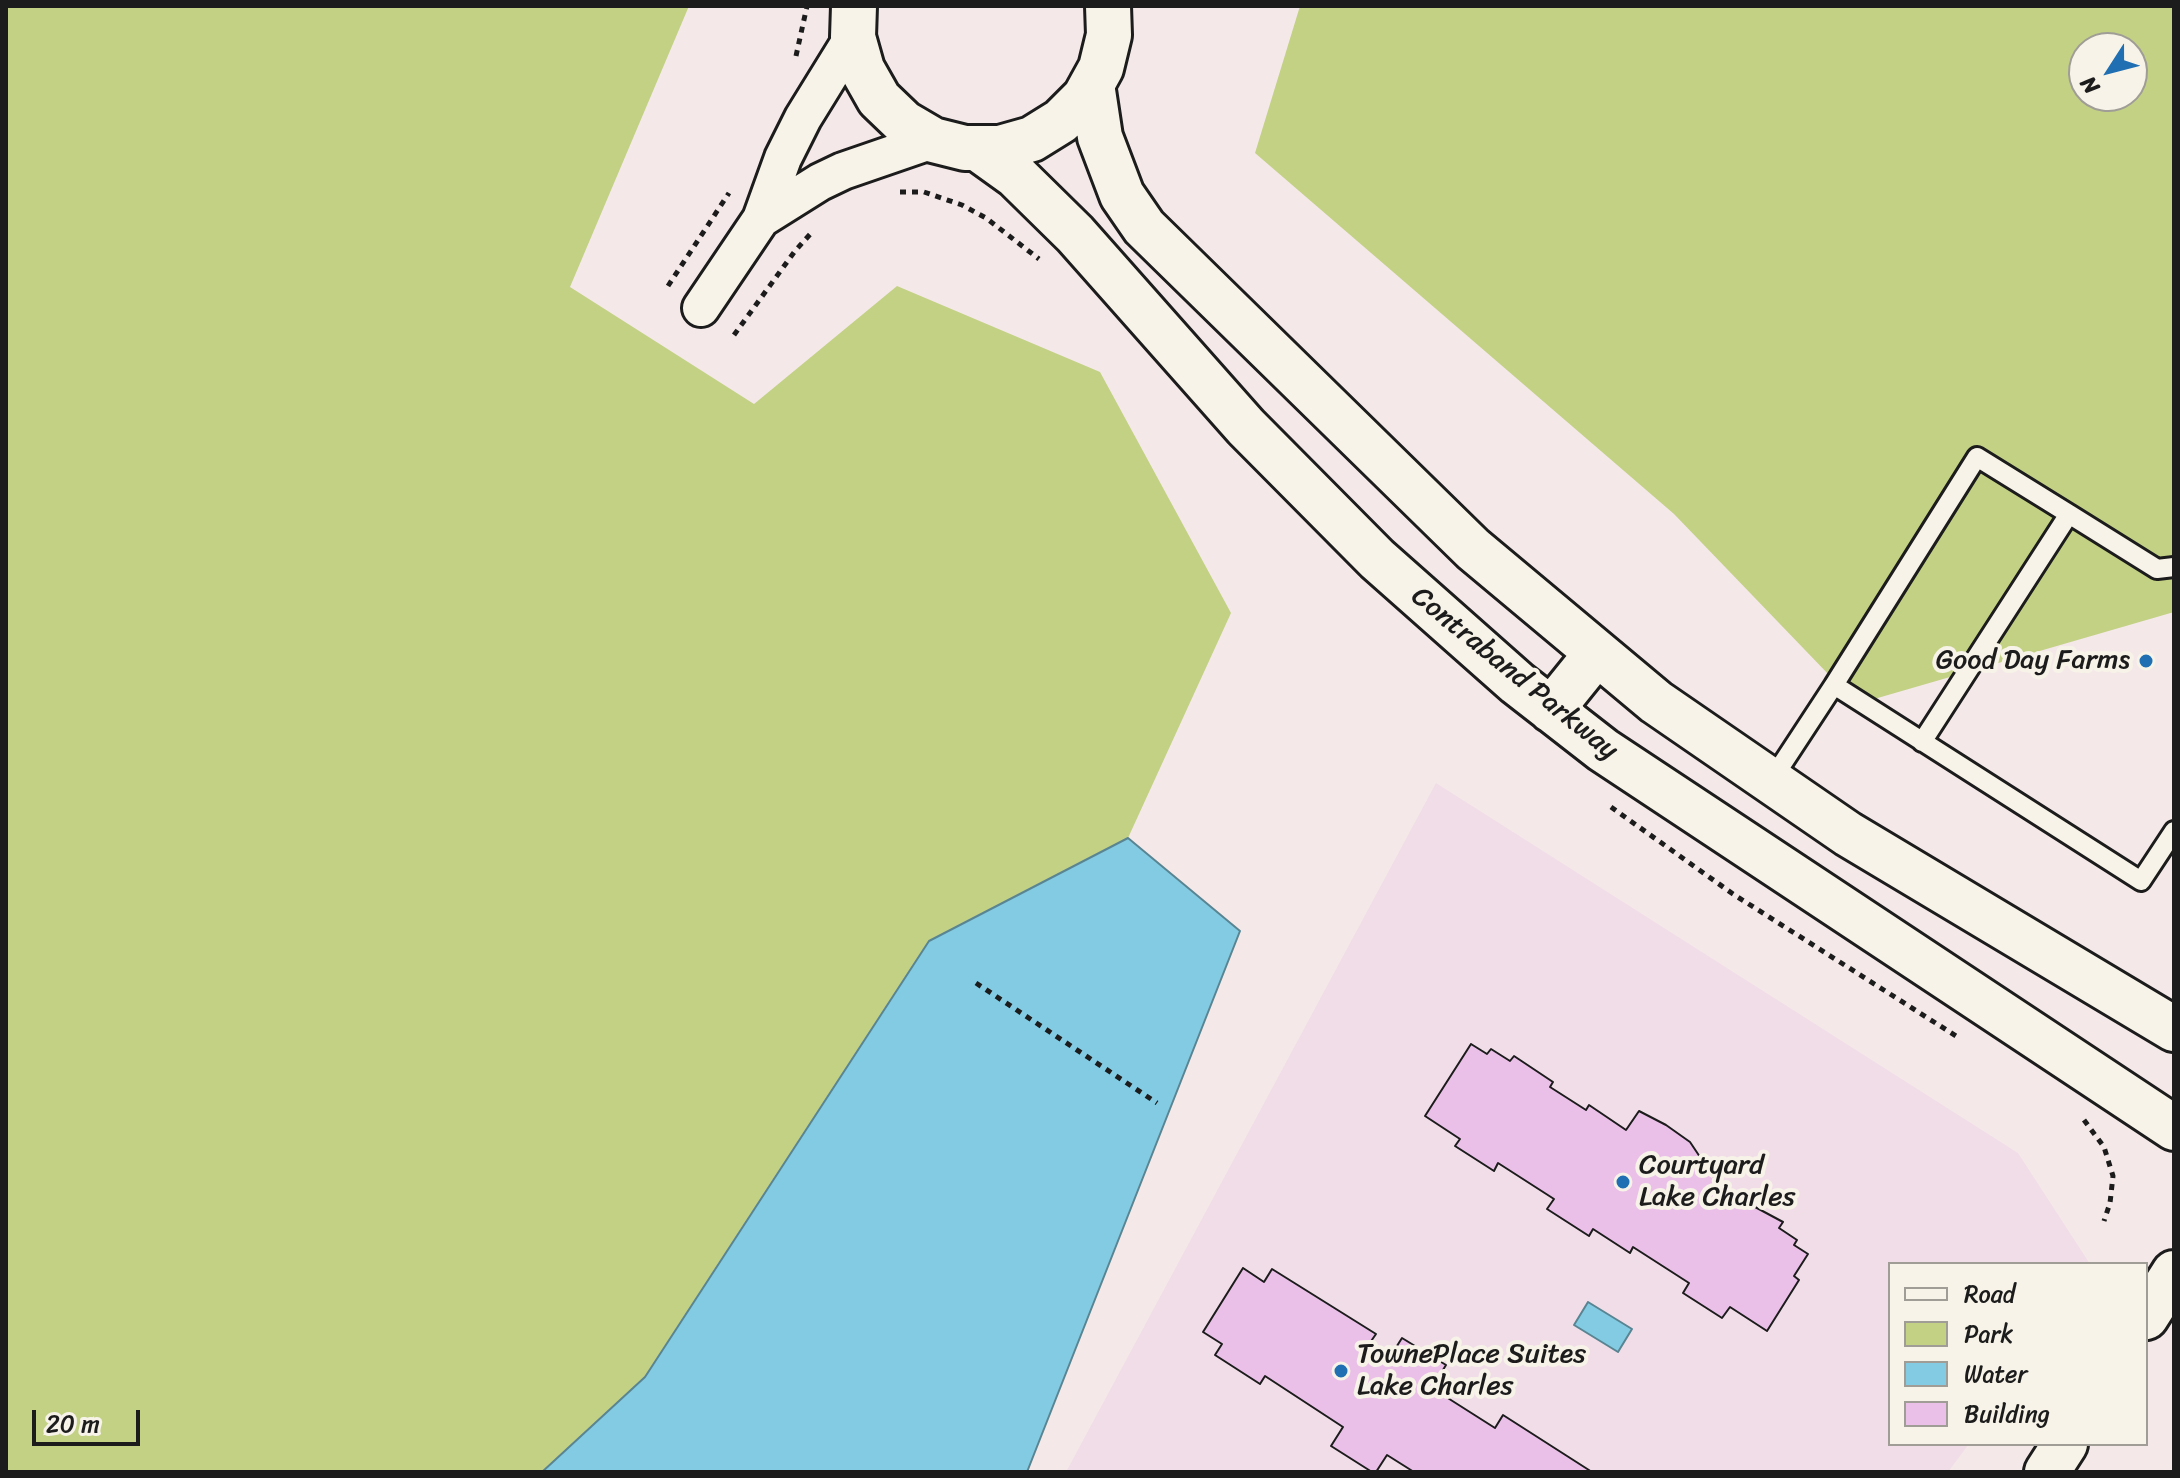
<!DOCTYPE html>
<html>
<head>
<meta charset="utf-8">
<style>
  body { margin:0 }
  #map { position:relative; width:2180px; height:1478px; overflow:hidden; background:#f4e9e8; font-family:Sriracha,sans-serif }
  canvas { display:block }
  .frame { position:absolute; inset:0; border:8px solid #1c1c1c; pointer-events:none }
  .legend { position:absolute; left:1888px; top:1262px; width:260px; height:184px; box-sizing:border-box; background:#f7f3e8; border:2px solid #9f9d96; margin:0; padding:10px 14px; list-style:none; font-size:24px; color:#1c1c1c }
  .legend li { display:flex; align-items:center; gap:16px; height:40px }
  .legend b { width:40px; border:2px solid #9f9d96 }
  .north { position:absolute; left:2068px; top:32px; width:80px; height:80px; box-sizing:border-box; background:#f7f3e8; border:2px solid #9f9d96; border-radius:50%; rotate:234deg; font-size:22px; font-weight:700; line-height:32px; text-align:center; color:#1c1c1c }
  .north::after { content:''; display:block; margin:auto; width:28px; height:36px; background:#1f6fb2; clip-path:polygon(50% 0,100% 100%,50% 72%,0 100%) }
  .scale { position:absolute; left:32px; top:1410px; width:108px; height:36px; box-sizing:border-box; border:4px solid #1c1c1c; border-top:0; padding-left:10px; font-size:24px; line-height:28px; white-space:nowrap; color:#1c1c1c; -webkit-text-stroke:6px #f7f3e8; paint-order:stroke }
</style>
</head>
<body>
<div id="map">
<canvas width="2180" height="1478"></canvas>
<div class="frame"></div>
<ul class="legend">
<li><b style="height:10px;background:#f7f3e8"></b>Road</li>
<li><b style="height:22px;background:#c3d185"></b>Park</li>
<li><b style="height:22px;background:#82cbe2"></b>Water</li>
<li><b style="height:22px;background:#eac0e8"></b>Building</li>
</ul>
<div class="north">N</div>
<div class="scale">20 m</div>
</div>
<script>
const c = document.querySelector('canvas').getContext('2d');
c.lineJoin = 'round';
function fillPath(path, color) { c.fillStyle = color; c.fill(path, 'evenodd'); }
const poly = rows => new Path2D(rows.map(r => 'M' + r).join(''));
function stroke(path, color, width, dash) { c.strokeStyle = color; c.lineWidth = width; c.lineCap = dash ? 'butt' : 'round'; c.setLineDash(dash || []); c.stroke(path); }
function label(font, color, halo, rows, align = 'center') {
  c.font = font + ' Sriracha,sans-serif'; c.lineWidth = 8; c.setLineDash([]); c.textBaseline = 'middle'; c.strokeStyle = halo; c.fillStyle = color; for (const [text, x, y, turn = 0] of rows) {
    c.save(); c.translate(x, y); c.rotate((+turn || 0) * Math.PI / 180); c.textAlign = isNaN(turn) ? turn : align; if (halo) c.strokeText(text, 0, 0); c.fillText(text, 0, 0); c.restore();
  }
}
fillPath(poly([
  [1436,783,2018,1153,2090,1264,1890,1264,1890,1444,1969,1444,1948,1472,1066,1472]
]), '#f1dde8');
fillPath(poly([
  [6,6,689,6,570,287,754,404,897,286,1100,372,1231,613,1128,838,929,941,645,1377,542,1472,6,1472],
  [1300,6,2174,6,2174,612,1857,704,1674,514,1255,153],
  [2084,48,2132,48,2132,96,2084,96]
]), '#c3d185');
const water = poly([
  [1128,838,1240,931,1027,1472,542,1472,645,1377,929,941,1128,838],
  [1588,1302,1632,1329,1618,1352,1574,1325,1588,1302]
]);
fillPath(water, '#82cbe2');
stroke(water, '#598593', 2);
const building = poly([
  [1471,1044,1487,1054,1491,1049,1510,1061,1514,1056,1553,1082,1550,1087,1586,1110,1589,1105,1626,1130,1639,1111,1666,1125,1690,1142,1724,1193,1740,1203,1742,1200,1783,1222,1779,1228,1797,1240,1794,1245,1808,1254,1794,1276,1799,1280,1767,1331,1730,1307,1722,1318,1683,1293,1689,1283,1633,1247,1630,1253,1593,1229,1589,1236,1547,1209,1554,1199,1498,1163,1494,1171,1455,1146,1460,1139,1425,1116,1471,1044],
  [1243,1268,1264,1282,1272,1269,1376,1334,1367,1347,1388,1360,1402,1338,1446,1365,1432,1388,1495,1428,1503,1415,1592,1472,1414,1472,1387,1455,1376,1472,1372,1472,1331,1446,1343,1427,1265,1376,1260,1384,1215,1355,1222,1344,1203,1332,1243,1268]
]);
fillPath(building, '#eac0e8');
stroke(building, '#1c1c1c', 2);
const lane = poly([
  [2069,514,2157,569,2174,567],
  [1834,685,1977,457,2069,514,1922,742],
  [1771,781,1834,685,2141,881,2174,831]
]);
const street = poly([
  [853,37,803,118,783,158,761,219,820,182,843,171,933,140],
  [701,308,761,219]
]);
const secondary = poly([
  [854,6,853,37,862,69,879,99,904,123,933,140,965,148,1000,148,1032,139,1061,121,1085,97,1101,68,1109,35,1108,6],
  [1092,84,1100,137,1122,195,1144,227,1473,549,1656,702,1848,834,2174,1029],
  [977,148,1016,176,1075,234,1246,427,1377,559,1517,683,1603,750,2174,1128],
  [1551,710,1597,653],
  [2146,1317,2174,1273],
  [2047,1472,2065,1444]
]);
stroke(lane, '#1c1c1c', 24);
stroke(street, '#1c1c1c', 42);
stroke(secondary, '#1c1c1c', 50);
stroke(poly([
  [796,56,807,6],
  [900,192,924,192,962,205,986,218,1039,259],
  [668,286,729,193],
  [734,335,795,251,813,231],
  [1611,807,1733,894,1956,1036],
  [976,983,1157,1103],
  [2084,1120,2104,1147,2113,1176,2110,1203,2104,1221]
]), '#1c1c1c', 5, [6, 6]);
stroke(lane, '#f7f3e8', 18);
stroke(street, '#f7f3e8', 36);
stroke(secondary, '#f7f3e8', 44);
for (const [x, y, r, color] of [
  [2146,661,8,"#1f6fb2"],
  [1623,1182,8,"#1f6fb2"],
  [1341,1371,8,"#1f6fb2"]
]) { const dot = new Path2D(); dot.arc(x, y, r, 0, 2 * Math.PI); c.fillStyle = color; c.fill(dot); stroke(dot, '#f7f3e8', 3); }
label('28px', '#1c1c1c', '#f7f3e8', [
  ["Good Day Farms",2130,661,"right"],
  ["Courtyard",1639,1166],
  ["Lake Charles",1639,1198],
  ["TownePlace Suites",1357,1355],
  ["Lake Charles",1357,1387]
], 'left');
label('28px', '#1c1c1c', '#f7f3e8', [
  ["Contraband Parkway",1514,674,39]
]);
</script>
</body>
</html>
